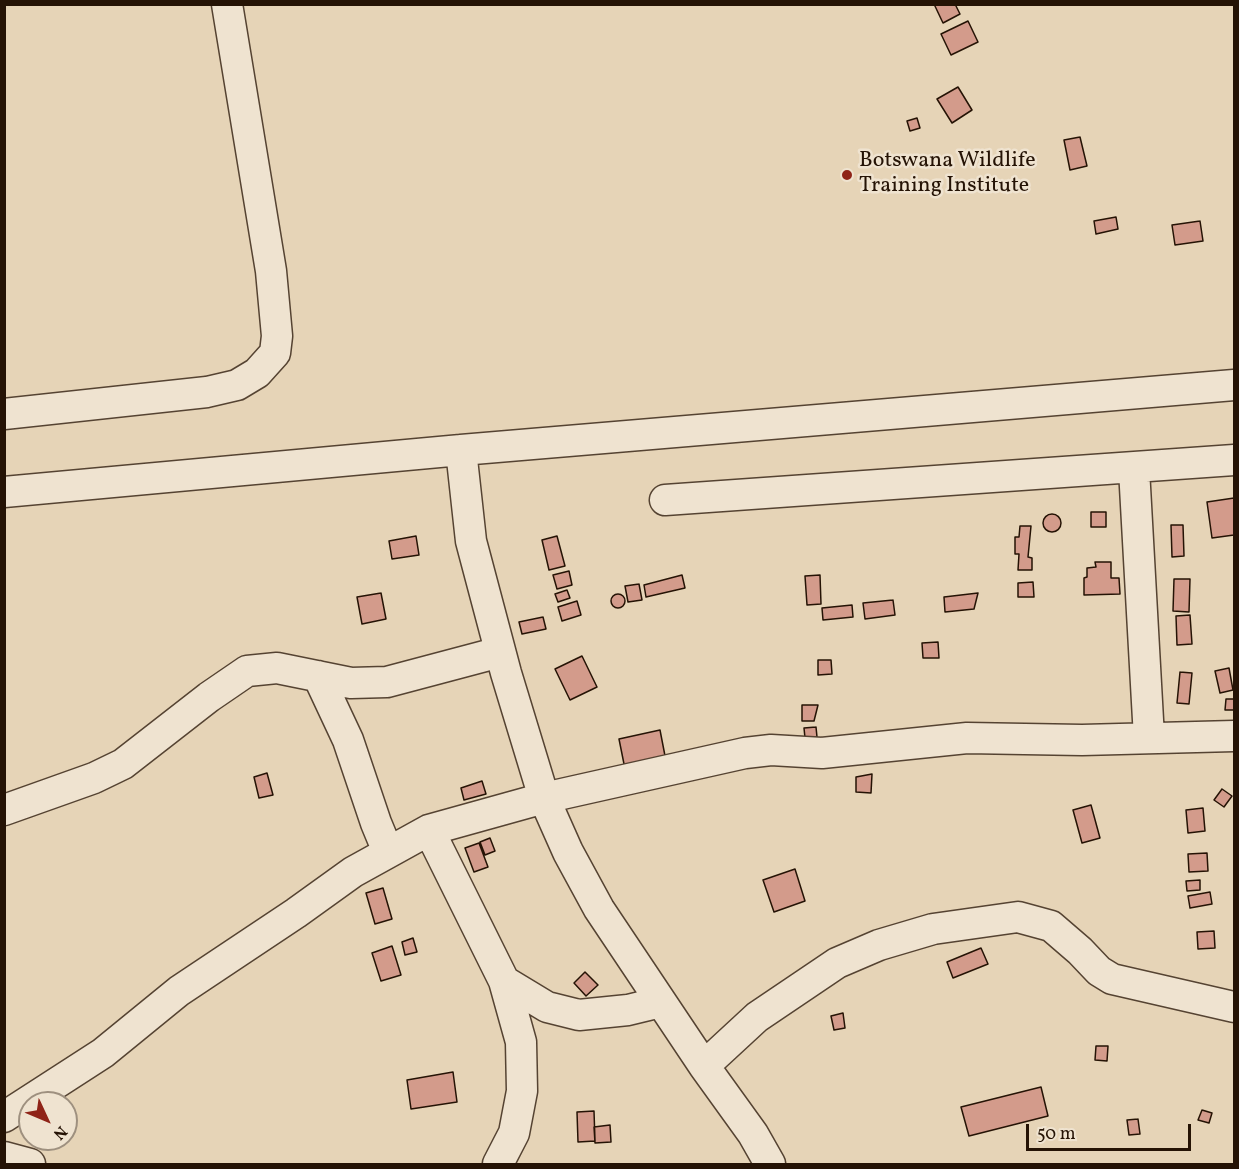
<!DOCTYPE html>
<html>
<head>
<meta charset="utf-8">
<style>
  body { margin:0 }
  #map { position:relative; width:1239px; height:1169px; overflow:hidden; background:#e6d4b7; font-family:Vollkorn,serif }
  canvas { display:block }
  .frame { position:absolute; inset:0; border:6px solid #251305; pointer-events:none }
  .north { position:absolute; left:18px; top:1091px; width:60px; height:60px; box-sizing:border-box; background:#efe3d0; border:2px solid #9e907f; border-radius:50%; rotate:134deg; font-size:16px; font-weight:700; line-height:24px; text-align:center; color:#251305 }
  .north::after { content:''; display:block; margin:auto; width:21px; height:27px; background:#8f2418; clip-path:polygon(50% 0,100% 100%,50% 72%,0 100%) }
  .scale { position:absolute; left:1026px; top:1124px; width:165px; height:27px; box-sizing:border-box; border:3px solid #251305; border-top:0; padding-left:8px; font-size:18px; line-height:21px; white-space:nowrap; color:#251305; -webkit-text-stroke:4px #efe3d0; paint-order:stroke }
</style>
</head>
<body>
<div id="map">
<canvas width="1239" height="1169"></canvas>
<div class="frame"></div>
<div class="north">N</div>
<div class="scale">50 m</div>
</div>
<script>
const c = document.querySelector('canvas').getContext('2d');
c.lineJoin = 'round';
function fillPath(path, color) { c.fillStyle = color; c.fill(path, 'evenodd'); }
const poly = rows => new Path2D(rows.map(r => 'M' + r).join(''));
function stroke(path, color, width, dash) { c.strokeStyle = color; c.lineWidth = width; c.lineCap = dash ? 'butt' : 'round'; c.setLineDash(dash || []); c.stroke(path); }
function label(font, color, halo, rows, align = 'center') {
  c.font = font + ' Vollkorn,serif'; c.lineWidth = 5; c.setLineDash([]); c.textBaseline = 'middle'; c.strokeStyle = halo; c.fillStyle = color; for (const [text, x, y, turn = 0] of rows) {
    c.save(); c.translate(x, y); c.rotate((+turn || 0) * Math.PI / 180); c.textAlign = isNaN(turn) ? turn : align; if (halo) c.strokeText(text, 0, 0); c.fillText(text, 0, 0); c.restore();
  }
}
const building = poly([
  [934,4,955,4,960,14,943,23,934,4],
  [968,21,978,42,951,55,941,34,968,21],
  [958,87,972,110,952,123,937,99,958,87],
  [917,118,920,128,910,131,907,121,917,118],
  [1080,137,1087,166,1070,170,1064,140,1080,137],
  [1116,217,1118,229,1096,234,1094,221,1116,217],
  [1200,221,1203,241,1175,245,1172,225,1200,221],
  [1234,498,1234,535,1212,538,1207,502,1234,498],
  [1091,512,1106,512,1106,527,1091,527,1091,512],
  '1043 523a9 9 0 1 1 18 0a9 9 0 1 1-18 0Z',
  [1171,525,1183,525,1184,556,1172,557,1171,525],
  [1020,526,1031,526,1028,557,1032,558,1032,570,1018,570,1019,554,1015,554,1015,537,1019,537,1020,526],
  [416,536,419,555,392,559,389,541,416,536],
  [557,536,565,566,549,570,542,540,557,536],
  [1095,562,1111,562,1111,578,1119,578,1120,594,1084,595,1084,578,1087,577,1087,568,1096,567,1095,562],
  [569,571,572,585,557,589,553,575,569,571],
  [682,575,685,588,646,597,644,585,682,575],
  [820,575,821,604,807,605,805,576,820,575],
  [1174,579,1190,579,1189,612,1173,611,1174,579],
  [1033,582,1034,597,1018,597,1018,583,1033,582],
  [639,584,642,600,628,602,625,586,639,584],
  [567,590,570,598,558,602,555,594,567,590],
  [381,593,386,619,362,624,357,597,381,593],
  [978,593,974,609,945,612,944,597,978,593],
  '611 601a7 7 0 1 1 14 0a7 7 0 1 1-14 0Z',
  [893,600,895,615,865,619,863,603,893,600],
  [577,601,581,615,562,621,558,607,577,601],
  [852,605,853,617,823,620,822,608,852,605],
  [1190,615,1192,644,1177,645,1176,616,1190,615],
  [543,617,546,629,522,634,519,622,543,617],
  [938,642,939,658,923,658,922,643,938,642],
  [582,656,597,687,570,700,555,669,582,656],
  [818,660,831,660,832,674,818,675,818,660],
  [1229,668,1233,690,1220,693,1215,671,1229,668],
  [1180,672,1192,673,1189,704,1177,703,1180,672],
  [1226,699,1234,699,1234,710,1225,710,1226,699],
  [802,705,818,705,814,721,802,721,802,705],
  [816,727,817,737,805,738,804,728,816,727],
  [660,730,666,761,625,769,619,739,660,730],
  [267,773,273,795,259,798,254,777,267,773],
  [872,774,871,793,856,792,856,777,872,774],
  [482,781,486,794,464,800,461,788,482,781],
  [1222,789,1232,796,1224,807,1214,800,1222,789],
  [1091,805,1100,838,1082,843,1073,810,1091,805],
  [1203,808,1205,831,1188,833,1186,810,1203,808],
  [490,838,495,851,485,855,480,842,490,838],
  [479,843,488,867,474,872,465,848,479,843],
  [1207,853,1208,871,1189,872,1188,854,1207,853],
  [795,869,805,901,774,912,763,880,795,869],
  [1200,880,1200,890,1187,891,1186,881,1200,880],
  [383,888,392,919,375,924,366,893,383,888],
  [1210,892,1212,904,1190,908,1188,896,1210,892],
  [1214,931,1215,948,1198,949,1197,932,1214,931],
  [413,938,417,952,405,955,402,942,413,938],
  [392,946,401,975,381,981,372,953,392,946],
  [981,948,988,964,953,978,947,962,981,948],
  [585,972,598,985,586,996,574,983,585,972],
  [843,1013,845,1028,834,1030,831,1016,843,1013],
  [1096,1046,1108,1046,1107,1061,1095,1060,1096,1046],
  [453,1072,457,1102,411,1109,407,1080,453,1072],
  [1041,1087,1048,1116,969,1136,961,1107,1041,1087],
  [1202,1110,1212,1113,1209,1123,1198,1120,1202,1110],
  [594,1111,595,1141,578,1142,577,1112,594,1111],
  [1138,1119,1140,1134,1129,1135,1127,1120,1138,1119],
  [610,1125,611,1142,595,1143,594,1127,610,1125]
]);
fillPath(building, '#d39b8b');
stroke(building, '#251305', 1.5);
const minor = poly([
  [4,414,207,392,237,385,257,373,275,353,277,336,271,271,227,4],
  [461,450,471,541,506,673,544,798,568,852,599,909,704,1066,753,1134,770,1164],
  [1134,469,1149,738],
  [4,492,461,450,1234,385],
  [665,500,1234,460],
  [318,676,348,740,376,823,388,852],
  [4,810,94,778,123,764,209,697,247,671,277,668,351,683,387,682,500,652],
  [429,830,504,981,521,1042,522,1091,514,1133,498,1164],
  [504,981,547,1007,579,1015,628,1010,661,1002],
  [704,1066,757,1017,837,963,879,945,933,929,1018,917,1051,926,1080,951,1099,971,1112,979,1234,1007],
  [4,1117,103,1053,179,991,296,913,353,872,429,830,544,798,745,753,771,750,822,753,967,738,1082,740,1234,736],
  [4,1157,30,1164]
]);
stroke(minor, '#554332', 33);
stroke(minor, '#efe3d0', 30);
for (const [x, y, r, color] of [
  [847,175,6,"#8f2418"]
]) { const dot = new Path2D(); dot.arc(x, y, r, 0, 2 * Math.PI); c.fillStyle = color; c.fill(dot); stroke(dot, '#efe3d0', 2); }
label('22px', '#251305', '#efe3d0', [
  ["Botswana Wildlife",859,162],
  ["Training Institute",859,187]
], 'left');
</script>
</body>
</html>
